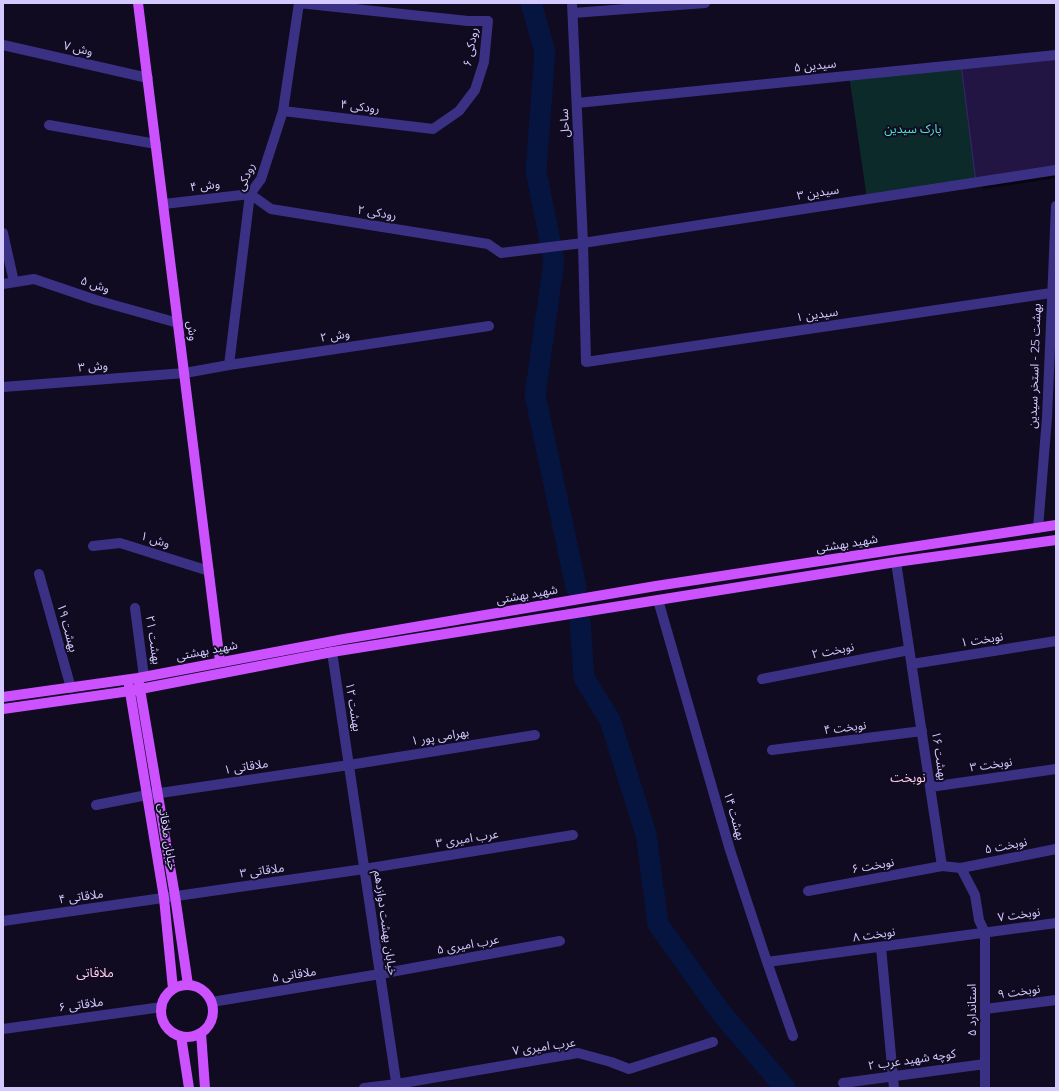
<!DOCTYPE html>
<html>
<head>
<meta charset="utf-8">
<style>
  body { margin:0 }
  #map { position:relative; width:1059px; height:1091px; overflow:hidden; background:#100b21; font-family:Montserrat,sans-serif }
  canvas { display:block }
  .frame { position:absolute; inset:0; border:4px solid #d5caff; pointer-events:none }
</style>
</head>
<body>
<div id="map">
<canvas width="1059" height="1091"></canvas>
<div class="frame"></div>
</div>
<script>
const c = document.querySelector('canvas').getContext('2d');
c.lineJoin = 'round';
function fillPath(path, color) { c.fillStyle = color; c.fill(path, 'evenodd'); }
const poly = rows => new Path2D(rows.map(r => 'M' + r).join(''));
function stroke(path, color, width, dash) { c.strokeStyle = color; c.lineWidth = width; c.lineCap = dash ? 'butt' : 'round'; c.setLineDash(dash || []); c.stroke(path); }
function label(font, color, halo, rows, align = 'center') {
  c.font = font + ' Montserrat,"Noto Sans Arabic",sans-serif'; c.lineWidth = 4; c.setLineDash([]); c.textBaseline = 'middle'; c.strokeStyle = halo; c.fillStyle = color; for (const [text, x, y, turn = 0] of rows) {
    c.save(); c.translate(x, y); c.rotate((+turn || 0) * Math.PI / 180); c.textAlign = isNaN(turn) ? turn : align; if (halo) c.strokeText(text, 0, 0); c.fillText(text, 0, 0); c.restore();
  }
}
fillPath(poly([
  [961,64,976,182,867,199,849,75]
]), '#0d2a2b');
fillPath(poly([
  [1056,56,1056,178,984,189,977,181]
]), '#0007');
stroke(poly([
  [531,3,545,52,536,171,554,261,535,395,576,587],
  [580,622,584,678,610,720,646,834,658,924,722,1014,785,1088]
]), '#051540', 21);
const building = poly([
  [1056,55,1056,170,976,182,961,64,1056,55]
]);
fillPath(building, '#221543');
stroke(building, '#3a2571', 1);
stroke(poly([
  [572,3,583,243,586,362,1051,293],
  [573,13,705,3],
  [3,45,148,78],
  [577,103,1056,55],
  [283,111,433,129,459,111,475,90,484,62,488,21,468,21,299,3],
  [49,125,156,144],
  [250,194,271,209,488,244,501,253,583,243,1056,170],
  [164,204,250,194],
  [3,233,14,282],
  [3,284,34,279,96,300,178,323],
  [229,365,250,194,261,179,283,111,299,3],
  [3,387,185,373,229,365,489,326],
  [1038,528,1047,418,1056,206],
  [93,546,120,543,209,571],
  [896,562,942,866],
  [39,574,71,688],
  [658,600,730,850,767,962,793,1036],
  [135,608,144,677],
  [332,652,397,1088],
  [912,664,1056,641],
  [762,679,909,650],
  [772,750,922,731],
  [930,787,1056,769],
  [96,805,147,795,349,765,535,735],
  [961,868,1056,849],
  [808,891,942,866,961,868,975,895,979,920,985,933,985,1088],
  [3,921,364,869,573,835],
  [881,947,894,1088],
  [767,962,1056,923],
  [212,1002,380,974,560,941],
  [985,1009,1056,1000],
  [3,1029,162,1007],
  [843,1083,985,1064],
  [364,1088,397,1084,578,1053,611,1062,629,1069,713,1042]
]), '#3b3184', 10);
stroke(poly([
  [138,3,220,662],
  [139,683,175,896,188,985],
  [129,686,164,898,173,989],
  [3,697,138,678,344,639,656,586,1056,525],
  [3,709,130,691,332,652,896,562,1056,540],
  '161 1011a26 26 0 1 1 52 0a26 26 0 1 1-52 0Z',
  [201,1033,205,1088],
  [181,1036,189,1088]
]), '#cc51ff', 10);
label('12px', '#d5caff', '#100b21', [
  ["رودکی ۶",471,47,-80],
  ["وش ۷",78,49,13],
  ["سیدین ۵",815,66,-6],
  ["رودکی ۴",360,107,7],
  ["ساحل",565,123,-93],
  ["رودکی",246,177,-67],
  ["وش ۴",205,186,-7],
  ["سیدین ۳",818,193,-9],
  ["رودکی ۲",377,213,9],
  ["وش ۵",95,285,18],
  ["سیدین ۱",817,315,-8],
  ["وش",192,331,83],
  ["وش ۲",335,336,-9],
  ["بهشت 25 - استخر سیدین",1035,366,-88],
  ["وش ۳",93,367,-4],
  ["وش ۱",155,540,17],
  ["شهید بهشتی",847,544,-9],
  ["شهید بهشتی",527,595,-10],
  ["بهشت ۱۹",67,628,75],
  ["بهشت ۲۱",153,640,82],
  ["۱ نوبخت",982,640,-9],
  ["شهید بهشتی",207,651,-11],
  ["۲ نوبخت",833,651,-11],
  ["۱۲ بهشت",353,707,81],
  ["۴ نوبخت",845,728,-7],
  ["۱ بهرامی پور",440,737,-9],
  ["۱۶ بهشت",939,756,82],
  ["۳ نوبخت",991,765,-8],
  ["ملاقاتی ۱",246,767,-9],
  ["بهشت ۱۴",734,816,74],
  ["خیابان ملاقاتی",167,837,81],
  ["۳ عرب امیری",467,839,-9],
  ["۵ نوبخت",1006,846,-11],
  ["نوبخت ۶",873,866,-10],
  ["ملاقاتی ۳",262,871,-8],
  ["ملاقاتی ۴",81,897,-8],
  ["۷ نوبخت",1019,915,-8],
  ["خیابان بهشت دوازدهم",385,923,82],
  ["۸ نوبخت",874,935,-8],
  ["۵ عرب امیری",468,945,-10],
  ["ملاقاتی ۵",294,975,-9],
  ["۹ نوبخت",1019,992,-8],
  ["۶ ملاقاتی",81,1005,-8],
  ["۵ استاندارد",972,1010,-90],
  ["۷ عرب امیری",544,1047,-8],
  ["کوچه شهید عرب ۲",912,1060,-8]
]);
label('12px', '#4ce9cf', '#100b21', [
  ["پارک سیدین",913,129]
]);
label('13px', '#ffcce8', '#100b21', [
  ["نوبخت",908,778],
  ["ملاقاتی",95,973]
]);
</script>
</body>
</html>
